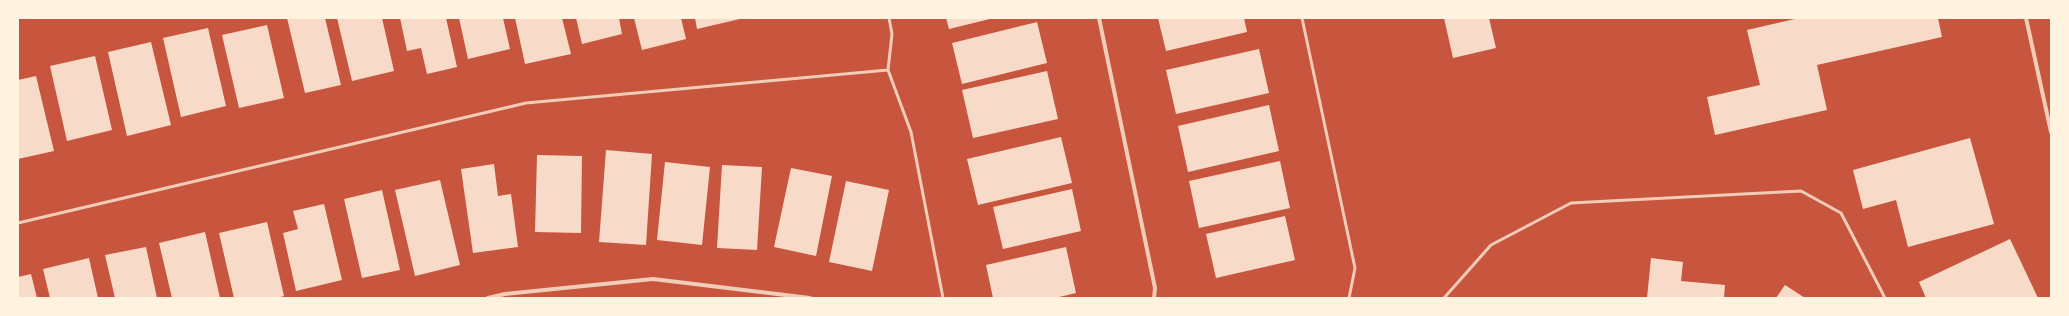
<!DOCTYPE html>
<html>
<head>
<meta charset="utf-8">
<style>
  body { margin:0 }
  #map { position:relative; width:2069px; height:316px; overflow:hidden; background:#c8553d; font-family:Raleway,sans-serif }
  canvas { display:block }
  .frame { position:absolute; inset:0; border:19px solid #fff3e0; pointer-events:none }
</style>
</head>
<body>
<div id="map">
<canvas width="2069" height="316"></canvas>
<div class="frame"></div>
</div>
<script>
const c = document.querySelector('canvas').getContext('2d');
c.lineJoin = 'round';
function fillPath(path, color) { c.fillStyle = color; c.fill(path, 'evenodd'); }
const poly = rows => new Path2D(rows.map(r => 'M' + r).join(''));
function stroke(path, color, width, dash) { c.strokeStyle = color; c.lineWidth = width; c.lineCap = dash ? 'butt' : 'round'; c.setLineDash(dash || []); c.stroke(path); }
fillPath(poly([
  [287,18,325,18,341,85,305,93],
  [337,18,382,18,394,71,352,81],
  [400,18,446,18,457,67,427,74,421,48,407,51],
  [459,18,503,18,510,49,468,59],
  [515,18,562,18,571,54,525,64],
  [576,18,619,18,622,34,582,44],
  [634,18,681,18,686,39,642,50],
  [695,18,740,18,740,19,697,29],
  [946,18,990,18,990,19,949,29],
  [1158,18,1244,18,1247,32,1166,51],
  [1444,18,1489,18,1496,48,1453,58],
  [1799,18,1938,18,1942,37,1817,65,1827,110,1715,135,1707,97,1760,85,1747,30],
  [1037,22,1047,63,962,84,952,43],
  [267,25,284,98,239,108,222,35],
  [208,28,226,106,181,117,163,38],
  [151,42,171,125,127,136,108,52],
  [1259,49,1269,93,1176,114,1166,70],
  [95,56,112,130,67,141,50,66],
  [1047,71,1058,119,973,138,962,90],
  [36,76,54,151,18,159,18,80],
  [1269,105,1279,151,1188,172,1178,126],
  [1061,137,1072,183,978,205,967,159],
  [1970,138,1994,224,1908,247,1896,200,1863,209,1853,170],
  [606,150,652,154,646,245,599,242],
  [537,155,582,156,581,233,535,232],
  [1280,161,1290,208,1199,228,1189,181],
  [665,162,710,167,702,245,657,240],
  [494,164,498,196,511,194,518,247,473,253,461,169],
  [722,165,762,167,757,250,717,248],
  [791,168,832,176,816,256,774,247],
  [440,180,460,265,415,276,395,190],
  [846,181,889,190,872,271,829,262],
  [1072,189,1081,231,1003,249,993,207],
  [382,190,400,270,362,278,344,199],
  [324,204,342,280,296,291,283,233,298,229,293,211],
  [1285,216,1295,260,1216,278,1206,234],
  [267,222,284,296,277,298,234,298,219,233],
  [205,232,220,298,172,298,159,243],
  [2010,239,2038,298,1926,298,1919,282],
  [146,247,157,298,115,298,105,255],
  [1066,247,1076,293,1055,298,993,298,986,265],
  [89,258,98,298,50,298,43,269],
  [1651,258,1683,262,1681,281,1725,285,1724,298,1647,298],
  [31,274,37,298,18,298,18,277],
  [1785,285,1805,298,1776,298]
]), '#f7dbc8');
stroke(poly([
  [1302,18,1355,268,1349,298],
  [888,70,911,132,943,298],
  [18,223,526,103,888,70,892,34,889,18],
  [1444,298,1491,245,1571,203,1801,191,1841,213,1885,298]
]), '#f1ccb7', 3);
stroke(poly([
  [1099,18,1155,288,1154,298],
  [2026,18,2051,132],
  [488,298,505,294,653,279,810,298]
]), '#f1ccb7', 4);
</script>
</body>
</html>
